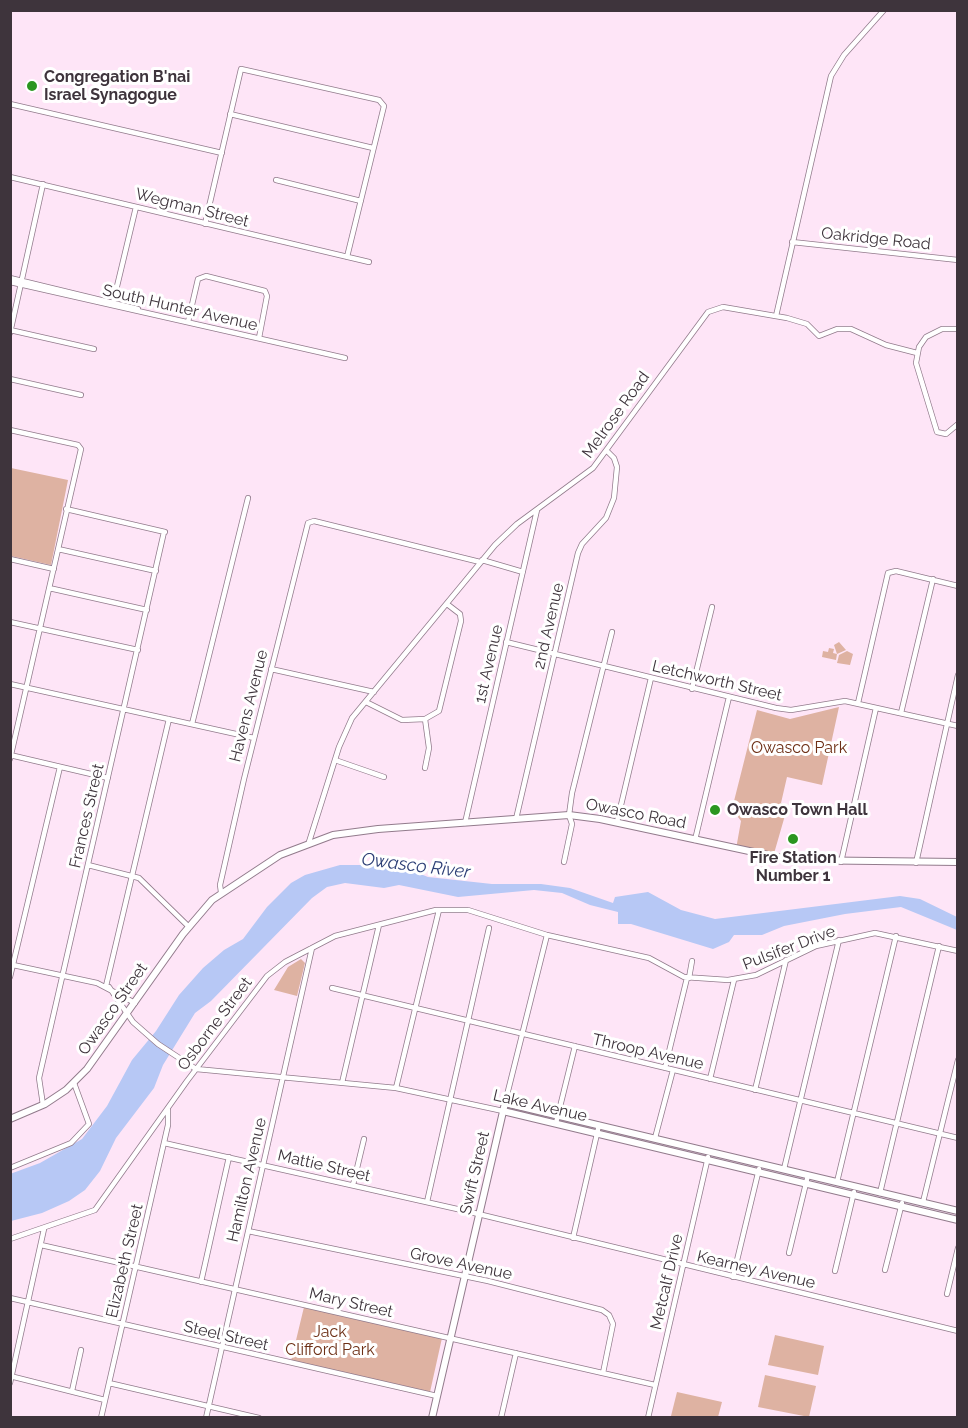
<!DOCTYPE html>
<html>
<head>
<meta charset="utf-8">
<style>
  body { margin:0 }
  #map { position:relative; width:968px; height:1428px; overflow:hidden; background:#fee5f7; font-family:Raleway,sans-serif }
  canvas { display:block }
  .frame { position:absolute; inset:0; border:12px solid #3e343c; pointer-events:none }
</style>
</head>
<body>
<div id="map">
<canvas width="968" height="1428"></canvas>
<div class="frame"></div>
</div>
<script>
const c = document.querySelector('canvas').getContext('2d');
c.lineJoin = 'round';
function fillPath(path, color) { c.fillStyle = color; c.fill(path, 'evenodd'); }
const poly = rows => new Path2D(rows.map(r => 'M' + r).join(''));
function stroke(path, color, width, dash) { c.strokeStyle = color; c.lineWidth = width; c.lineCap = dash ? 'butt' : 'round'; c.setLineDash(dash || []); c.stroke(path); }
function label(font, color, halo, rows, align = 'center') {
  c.font = font + ' Raleway,sans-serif'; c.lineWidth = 6; c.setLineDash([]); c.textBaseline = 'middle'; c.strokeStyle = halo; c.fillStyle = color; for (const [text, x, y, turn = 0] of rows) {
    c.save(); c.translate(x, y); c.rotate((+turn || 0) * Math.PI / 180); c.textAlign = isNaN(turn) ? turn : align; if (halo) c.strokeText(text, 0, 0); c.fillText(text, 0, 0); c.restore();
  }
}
fillPath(poly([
  [11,468,68,480,51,565,11,556],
  [839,642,846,650,837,654,836,660,822,657,823,651,828,652,829,648,834,649,833,653,837,654,834,645],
  [847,651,853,654,850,665,837,663,839,655],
  [839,707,822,785,787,777,781,803,788,805,773,857,736,849,741,821,732,809,757,710,790,719],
  [301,959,305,963,297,996,274,990,288,967],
  [304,1307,442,1338,430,1392,291,1361],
  [775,1335,824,1346,818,1375,768,1365],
  [765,1375,816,1386,809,1417,758,1407],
  [677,1392,722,1402,718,1417,671,1416]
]), '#deb2a2');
fillPath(poly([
  [340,865,384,865,408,869,428,877,492,884,541,884,570,888,613,903,615,897,648,892,681,910,715,919,900,896,920,899,957,917,957,930,901,907,845,914,784,926,762,935,734,935,729,942,713,949,631,924,618,924,618,912,590,905,562,893,534,890,458,897,399,885,384,888,345,883,327,887,312,898,211,1001,195,1013,163,1065,154,1088,116,1138,100,1171,85,1190,69,1201,42,1213,11,1221,10,1174,40,1163,82,1139,107,1106,132,1060,156,1031,179,995,203,968,224,950,243,939,267,907,291,883,305,875]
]), '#b7c8f5');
const minor = poly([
  [10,104,222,153],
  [230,114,373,148],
  [10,177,369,262],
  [276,180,361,201],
  [205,224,241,69,379,100,384,106,347,257],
  [792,242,958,260],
  [10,278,138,309],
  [10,282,345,358],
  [113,303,136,207],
  [776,316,831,76,844,55,884,10],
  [188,322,198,279,206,276,265,291,267,296,259,338],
  [958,329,942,329,926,337,919,347,916,363,937,432,946,434,958,424],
  [10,330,94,349],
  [10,333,43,184],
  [10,379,81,395],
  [10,430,78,445,81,449,10,759],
  [66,509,165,532],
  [58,549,156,571],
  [10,559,54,569],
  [482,560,523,572],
  [49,588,147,610],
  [10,622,138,650],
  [506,642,776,708,791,710,845,701,958,726],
  [271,669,374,692],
  [10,684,254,738],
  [692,689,712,607],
  [366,702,402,720,425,719,439,711,461,621,460,614,447,604],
  [858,703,888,573,896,571,958,586],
  [901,713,933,579],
  [425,719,429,748,425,768],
  [192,724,248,498],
  [10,755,108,778],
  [335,760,384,777],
  [516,819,578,553,582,544,606,518,614,498,617,467,614,458,607,451],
  [617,822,651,678],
  [465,823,537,510],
  [695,840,729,697],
  [309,842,339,747,352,718,495,545,517,524,593,468,708,312,723,307,787,318,807,324,819,336,837,329,851,329,886,345,917,353],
  [564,862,572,824,569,815,572,793,612,632],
  [841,862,876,708],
  [916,863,958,675],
  [88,865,139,878,188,926],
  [221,892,220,885,244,779,308,523,314,521,480,562],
  [13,965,97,983,135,1003],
  [10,977,60,767],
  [689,978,692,961],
  [106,986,169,719],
  [109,987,133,1022,158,1044,196,1069,396,1088,503,1111],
  [332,988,958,1138],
  [665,1068,687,978],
  [710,1079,734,980],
  [342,1083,379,925],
  [396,1088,439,910],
  [755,1090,786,960],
  [505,1103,547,935],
  [43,1105,39,1078,164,532],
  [556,1123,575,1046],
  [655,1138,673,1070],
  [164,1143,466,1211,958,1331],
  [10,1168,71,1143,89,1124,74,1083],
  [784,1169,839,940],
  [837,1182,896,936],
  [353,1185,364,1139],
  [880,1193,939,946],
  [427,1202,489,928],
  [923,1202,958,1060],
  [248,1231,488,1281,602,1310,609,1315,613,1324,603,1373],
  [573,1238,599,1125],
  [10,1239,95,1210,187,1081,267,976,285,962,335,936,436,910,468,910,547,935,649,958,684,977,728,980,756,975,816,946,875,933,958,951],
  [41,1245,655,1385],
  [789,1253,808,1175],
  [885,1270,902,1203],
  [835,1271,854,1192],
  [733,1277,759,1169],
  [201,1282,229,1157],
  [947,1294,958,1248],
  [10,1298,437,1396],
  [10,1376,105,1400],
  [10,1383,44,1229],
  [109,1383,259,1418],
  [72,1391,81,1350],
  [101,1418,168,1125,168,1110],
  [206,1418,312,948],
  [501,1418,516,1353],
  [648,1418,708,1157]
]);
const major = poly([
  [503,1111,958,1220],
  [10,1119,45,1104,66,1090,87,1069,183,934,212,900,280,855,333,835,378,829,569,815,600,819,791,860,958,862],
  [432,1418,505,1103,958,1211]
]);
stroke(minor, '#927b8c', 6);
stroke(major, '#927b8c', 8);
stroke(minor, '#fff', 4.5);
stroke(major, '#fff', 6);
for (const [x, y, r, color] of [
  [32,86,6,"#2b9620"],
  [715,810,6,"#2b9620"],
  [793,839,6,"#2b9620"]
]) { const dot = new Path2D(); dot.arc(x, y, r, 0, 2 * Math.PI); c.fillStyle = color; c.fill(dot); stroke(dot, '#fff', 2); }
label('bold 16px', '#3e343c', '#fff', [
  ["Congregation B'nai",44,77],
  ["Israel Synagogue",44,95],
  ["Owasco Town Hall",727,810],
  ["Fire Station",793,858,"center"],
  ["Number 1",793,876,"center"]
], 'left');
label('16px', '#3e343c', '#fff', [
  ["Wegman Street",192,208,14],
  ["Oakridge Road",876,239,6],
  ["South Hunter Avenue",180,308,13],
  ["Melrose Road",616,415,-54],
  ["2nd Avenue",549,626,-77],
  ["1st Avenue",489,664,-77],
  ["Letchworth Street",717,681,13],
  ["Havens Avenue",249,706,-76],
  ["Owasco Road",636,814,11],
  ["Frances Street",87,816,-77],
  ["Pulsifer Drive",789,948,-21],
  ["Owasco Street",113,1009,-55],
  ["Osborne Street",215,1024,-53],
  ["Throop Avenue",648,1052,13],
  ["Lake Avenue",540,1106,13],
  ["Mattie Street",324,1166,13],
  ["Swift Street",475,1173,-77],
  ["Hamilton Avenue",247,1180,-77],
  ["Elizabeth Street",125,1261,-77],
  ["Grove Avenue",461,1264,12],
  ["Kearney Avenue",756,1270,13],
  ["Metcalf Drive",667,1282,-77],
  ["Mary Street",351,1303,13],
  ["Steel Street",226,1336,13]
]);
label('16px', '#6d2f15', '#fff', [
  ["Owasco Park",799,748],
  ["Jack",330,1332],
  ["Clifford Park",330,1350]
]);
label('italic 18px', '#2d3f76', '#fff', [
  ["Owasco River",416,866,7]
]);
</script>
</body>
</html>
